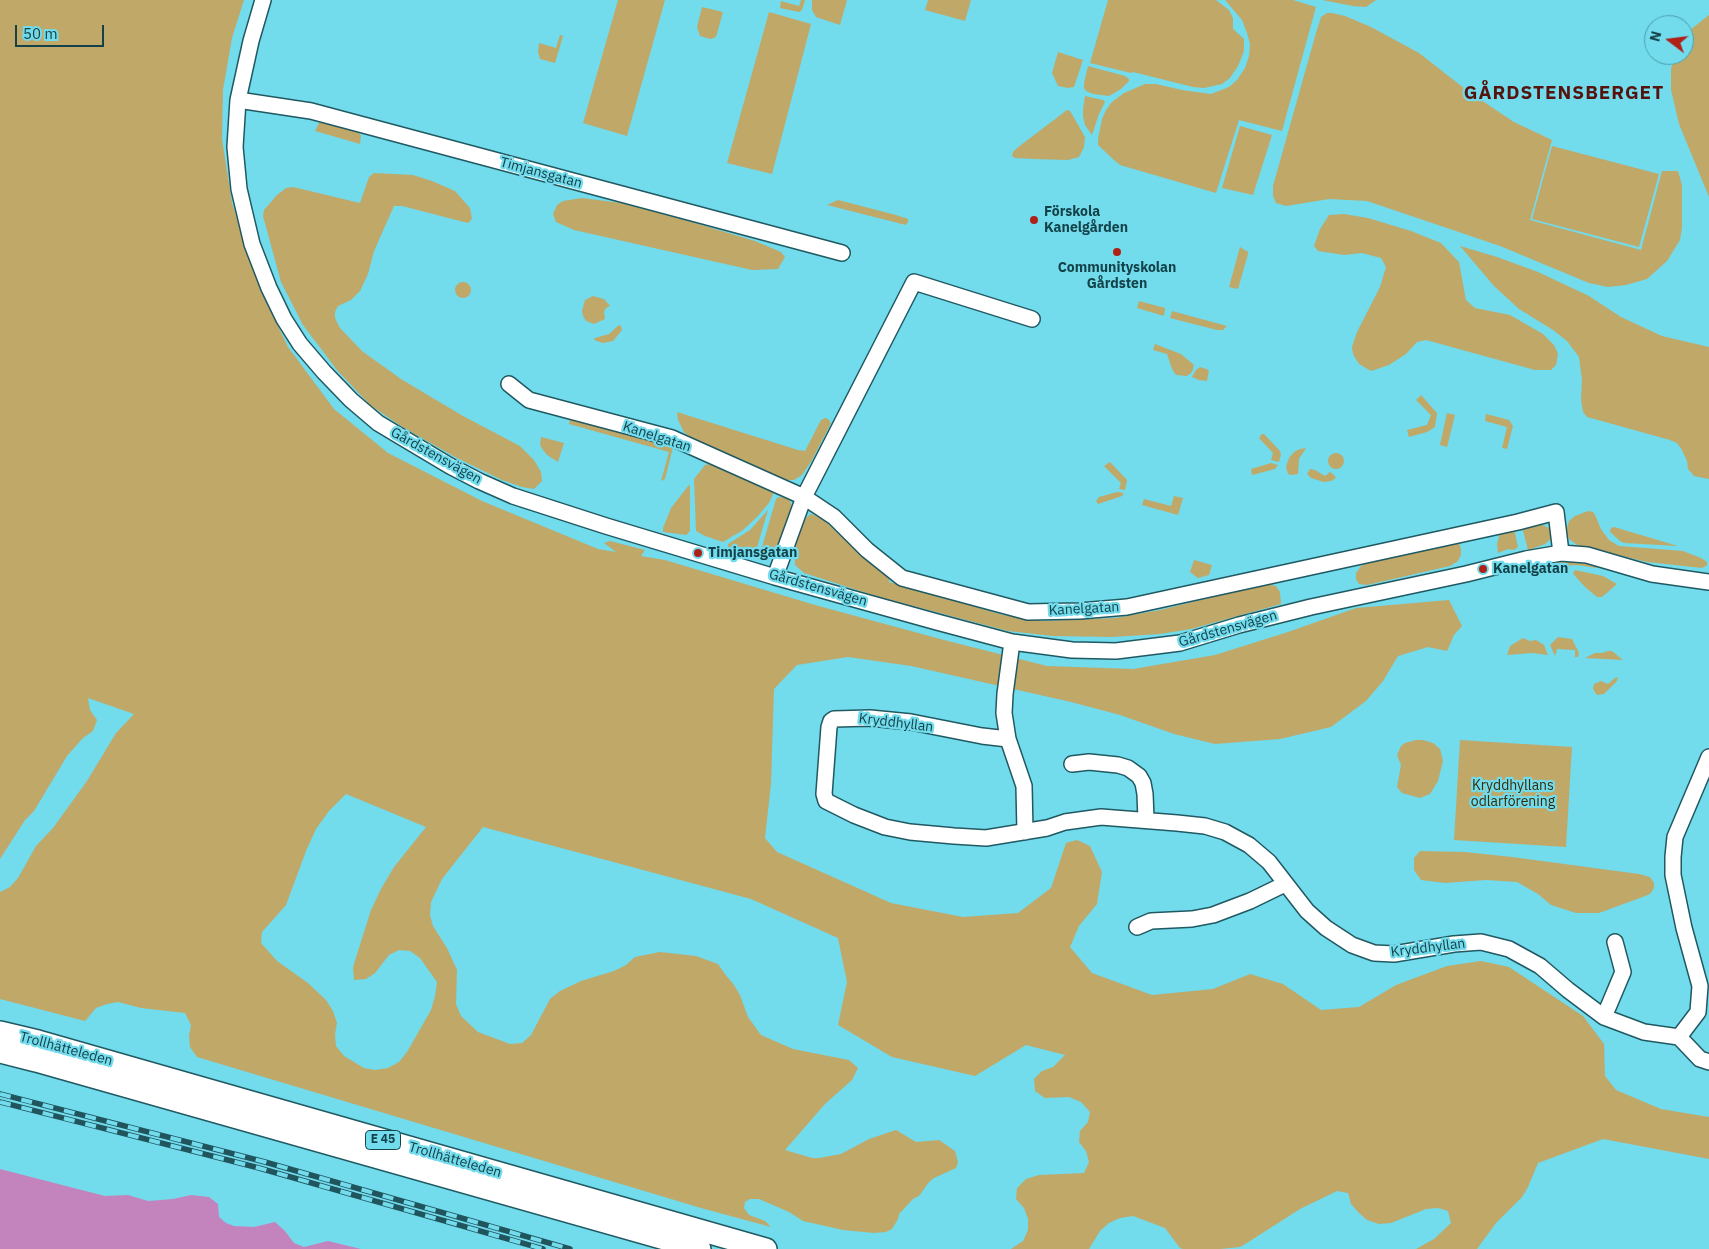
<!DOCTYPE html>
<html>
<head>
<meta charset="utf-8">
<style>
  body { margin:0 }
  #map { position:relative; width:1709px; height:1249px; overflow:hidden; background:#72dbec; font-family:"IBM Plex Sans",sans-serif }
  canvas { display:block }
  .north { position:absolute; left:1644px; top:15px; width:50px; height:50px; box-sizing:border-box; background:#72dbec; border:1px solid #4c9eab; border-radius:50%; rotate:285deg; font-size:14px; font-weight:700; line-height:20px; text-align:center; color:#144249 }
  .north::after { content:''; display:block; margin:auto; width:18px; height:22px; background:#af2017; clip-path:polygon(50% 0,100% 100%,50% 72%,0 100%) }
  .scale { position:absolute; left:15px; top:25px; width:89px; height:22px; box-sizing:border-box; border:2px solid #144249; border-top:0; padding-left:6px; font-size:15px; line-height:18px; white-space:nowrap; color:#144249; -webkit-text-stroke:4px #72dbec; paint-order:stroke }
</style>
</head>
<body>
<div id="map">
<canvas width="1709" height="1249"></canvas>
<div class="north">N</div>
<div class="scale">50 m</div>
</div>
<script>
const c = document.querySelector('canvas').getContext('2d');
c.lineJoin = 'round';
function fillPath(path, color) { c.fillStyle = color; c.fill(path, 'evenodd'); }
const poly = rows => new Path2D(rows.map(r => 'M' + r).join(''));
function stroke(path, color, width, dash) { c.strokeStyle = color; c.lineWidth = width; c.lineCap = dash ? 'butt' : 'round'; c.setLineDash(dash || []); c.stroke(path); }
function label(font, color, halo, rows, align = 'center') {
  c.font = font + ' "IBM Plex Sans",sans-serif'; c.lineWidth = 4.5; c.setLineDash([]); c.textBaseline = 'middle'; c.strokeStyle = halo; c.fillStyle = color; for (const [text, x, y, turn = 0] of rows) {
    c.save(); c.translate(x, y); c.rotate((+turn || 0) * Math.PI / 180); c.textAlign = isNaN(turn) ? turn : align; if (halo) c.strokeText(text, 0, 0); c.fillText(text, 0, 0); c.restore();
  }
}
fillPath(poly([
  [0,0,244,0,232,38,223,90,222,139,232,203,261,291,288,347,334,409,388,453,482,501,598,549,616,552,604,543,610,541,645,550,641,556,665,560,815,605,944,640,1047,666,1133,669,1215,655,1288,632,1356,608,1449,600,1462,626,1454,635,1447,651,1428,647,1398,656,1383,681,1366,701,1331,727,1280,739,1215,744,1174,734,1120,715,1071,702,911,666,848,657,797,665,774,689,771,784,765,838,777,852,891,903,963,917,1018,913,1051,888,1066,843,1077,840,1090,846,1102,872,1097,904,1079,926,1070,947,1092,973,1152,995,1213,989,1250,974,1283,984,1321,1010,1359,1007,1396,985,1447,966,1481,961,1509,967,1583,1016,1604,1044,1605,1076,1616,1090,1661,1109,1709,1117,1709,1159,1603,1139,1538,1163,1528,1187,1522,1197,1496,1223,1477,1249,1416,1249,1434,1239,1451,1223,1448,1211,1438,1208,1426,1209,1391,1223,1379,1224,1367,1220,1359,1213,1351,1204,1348,1193,1337,1191,1300,1209,1250,1241,1240,1247,1220,1249,1183,1249,1180,1248,1165,1228,1133,1216,1120,1218,1109,1223,1100,1231,1089,1249,1011,1249,1023,1241,1028,1230,1028,1219,1024,1208,1016,1199,1017,1188,1026,1179,1039,1175,1084,1173,1089,1162,1086,1151,1079,1142,1080,1131,1088,1122,1090,1112,1081,1102,1069,1097,1045,1098,1035,1091,1034,1079,1042,1071,1053,1067,1065,1055,1026,1045,975,1076,892,1057,838,1025,847,982,838,938,751,899,483,827,442,879,431,902,430,915,433,926,447,948,457,970,456,1004,461,1016,478,1032,510,1044,522,1043,531,1035,550,999,560,991,581,981,614,971,626,965,635,957,660,952,696,956,718,964,725,974,734,985,740,995,748,1017,761,1035,793,1049,849,1060,858,1068,852,1080,825,1104,785,1150,812,1158,819,1158,841,1154,869,1139,896,1130,916,1142,939,1140,955,1151,958,1162,956,1168,934,1178,929,1182,919,1196,913,1199,899,1214,898,1219,892,1229,886,1232,874,1233,843,1230,803,1221,789,1212,759,1199,750,1199,745,1202,744,1208,749,1215,765,1221,771,1227,701,1208,197,1057,190,1047,189,1036,191,1025,185,1013,141,1008,118,1002,107,1004,96,1008,85,1021,0,999,0,892,10,887,18,878,36,846,53,828,87,781,116,733,134,714,88,698,90,710,97,720,93,731,83,738,67,756,34,811,25,820,0,859],
  [346,794,426,827,394,867,381,889,371,910,353,967,354,980,366,979,375,973,389,955,399,950,410,951,420,958,437,982,435,996,431,1010,407,1052,399,1062,388,1068,375,1070,364,1068,344,1056,336,1046,335,1034,337,1023,333,1011,326,1000,308,983,277,961,261,943,262,932,286,905,306,851,316,829,329,811],
  [618,0,665,0,627,136,583,123],
  [801,0,805,0,802,10,799,12,780,8,781,1,799,6],
  [812,0,847,0,840,25,816,17,812,10],
  [928,0,971,0,965,21,925,10],
  [1108,0,1216,0,1229,10,1233,18,1233,29,1244,39,1244,51,1238,66,1230,78,1222,84,1204,88,1193,87,1133,72,1131,73,1090,63],
  [1225,0,1293,0,1316,7,1282,131,1239,120,1216,193,1120,165,1114,160,1098,145,1098,139,1102,119,1106,110,1112,102,1124,93,1145,84,1156,84,1182,90,1211,94,1229,87,1237,80,1245,68,1249,56,1250,44,1247,33,1242,20],
  [1322,0,1376,0,1366,7,1353,6],
  [702,7,723,12,716,37,711,39,700,36,697,27],
  [769,12,811,24,772,174,727,163],
  [1327,13,1332,13,1345,16,1371,27,1419,53,1469,92,1514,122,1552,140,1530,220,1641,250,1662,171,1678,171,1682,185,1682,228,1680,240,1667,261,1647,279,1626,285,1608,287,1589,283,1500,246,1367,201,1329,199,1286,206,1276,203,1273,196,1273,186,1316,33,1321,17],
  [1709,15,1709,197,1679,124,1671,90,1671,69,1675,55,1684,55,1684,39,1690,30],
  [560,35,563,36,555,63,540,59,538,52,539,43,556,48],
  [1058,52,1083,60,1074,87,1068,88,1058,86,1052,73],
  [1088,66,1125,76,1129,79,1129,81,1121,89,1109,96,1093,94,1086,91,1084,88,1084,83],
  [1085,96,1103,100,1105,102,1099,114,1092,135,1085,125,1083,116,1083,109],
  [1067,110,1070,111,1073,116,1085,137,1084,147,1079,157,1068,160,1034,159,1015,158,1012,156,1013,152,1017,148],
  [320,121,357,129,361,136,360,144,315,131],
  [1240,126,1272,135,1253,195,1222,188],
  [1552,146,1659,174,1639,247,1532,219],
  [374,173,413,175,432,181,455,191,470,208,472,219,468,223,402,206,394,206,374,251,368,274,360,291,351,300,338,306,335,312,335,318,340,328,362,351,401,379,463,416,520,446,534,460,541,472,542,481,534,489,522,487,502,480,457,458,404,428,370,405,337,370,303,325,281,282,263,216,264,210,277,195,286,188,293,187,360,203,369,177],
  [582,198,621,203,688,221,755,241,781,252,785,257,778,269,752,270,574,230,556,222,553,214,557,205,563,201],
  [838,200,896,215,908,219,908,222,906,225,827,205],
  [1344,214,1368,218,1411,231,1441,243,1459,262,1466,300,1475,308,1510,315,1543,334,1554,345,1558,354,1556,365,1551,370,1535,370,1426,340,1417,342,1406,354,1389,365,1371,371,1359,364,1353,354,1352,347,1357,332,1380,287,1386,267,1381,258,1362,253,1344,255,1318,251,1314,246,1320,229,1329,215],
  [1460,246,1497,257,1538,272,1589,296,1621,317,1662,336,1709,347,1709,479,1694,476,1688,469,1687,461,1682,450,1677,443,1670,440,1587,417,1583,412,1581,400,1582,380,1579,357,1567,341,1553,330,1519,309,1494,286],
  [1240,247,1248,252,1248,254,1238,289,1229,287],
  '455 290a8 8 0 1 1 16 0a8 8 0 1 1-16 0Z',
  [593,296,604,299,610,306,606,308,604,312,605,319,594,324,586,321,583,316,582,311,585,300],
  [1139,301,1165,308,1164,316,1137,308],
  [1172,311,1227,326,1223,330,1217,330,1170,318],
  [619,325,621,326,622,330,613,341,603,343,594,340,595,338,609,334],
  [1155,344,1181,354,1194,365,1192,372,1187,376,1176,375,1172,369,1167,354,1153,350],
  [1200,367,1209,370,1207,381,1199,380,1192,377,1196,370],
  [1421,395,1437,413,1435,427,1427,432,1409,437,1407,430,1427,425,1431,415,1416,400],
  [677,412,798,450,805,451,821,420,825,418,828,419,831,423,812,460,802,475,794,480,785,480,772,476,694,440,684,432,678,420],
  [1447,413,1455,415,1447,447,1440,445],
  [1486,414,1509,420,1513,426,1507,449,1502,448,1507,427,1485,421],
  [570,418,673,447,665,479,661,481,669,452,569,424],
  [1262,434,1264,434,1280,451,1281,454,1279,462,1271,460,1273,453,1259,438],
  [541,437,564,443,558,462,547,455,543,450,540,445],
  [1306,448,1299,459,1298,474,1292,475,1288,474,1286,467,1289,458,1294,452,1300,449],
  '1328 461a8 8 0 1 1 16 0a8 8 0 1 1-16 0Z',
  [1110,462,1127,480,1125,490,1119,489,1121,483,1104,466],
  [1271,463,1278,465,1275,469,1252,475,1251,469],
  [711,464,774,492,769,503,757,517,743,530,723,542,705,536,696,531,694,479,705,465],
  [1310,469,1315,470,1325,476,1330,472,1334,475,1336,478,1331,481,1324,482,1311,478,1307,474],
  [689,485,690,486,690,531,686,535,663,532,663,528,671,508],
  [1117,492,1124,493,1122,496,1098,504,1096,501,1099,497],
  [1174,496,1183,498,1178,515,1142,505,1144,499,1171,506],
  [779,497,786,498,790,501,793,510,777,549,772,553,760,554,776,499],
  [768,510,755,554,728,548,728,544,750,530],
  [1588,511,1593,512,1595,515,1601,529,1609,540,1619,546,1683,551,1701,558,1707,562,1707,565,1702,568,1647,562,1577,545,1569,539,1566,531,1569,521,1575,516],
  [811,514,823,519,859,554,889,578,889,582,1003,615,1042,621,1115,618,1160,610,1262,585,1271,585,1276,586,1280,592,1281,604,1191,629,1160,634,1112,637,1052,636,1008,631,879,597,804,573,795,565,794,549,801,526,806,518],
  [1540,524,1549,528,1552,532,1551,539,1545,544,1528,550,1523,531,1524,527],
  [1614,527,1624,530,1678,546,1624,543,1620,541,1610,532,1611,528],
  [1514,529,1518,547,1514,550,1508,549,1498,553,1497,544,1500,533],
  [1453,541,1459,543,1461,549,1461,555,1458,561,1450,566,1367,585,1359,584,1356,579,1356,573,1361,566,1372,561],
  [1194,560,1212,565,1209,575,1198,578,1190,572],
  [1559,561,1584,562,1598,564,1597,568,1577,565,1543,568,1535,568,1531,566],
  [1575,570,1603,576,1617,584,1602,597,1597,597,1585,587,1575,576,1573,573],
  [1558,637,1572,639,1579,653,1578,657,1575,657,1575,650,1557,649,1555,656,1550,645],
  [1523,638,1530,641,1536,640,1544,645,1548,655,1532,653,1507,655,1510,646],
  [1608,651,1612,651,1623,660,1585,658,1595,653,1602,653],
  [1618,677,1617,681,1604,694,1597,695,1593,689,1594,684,1601,681,1608,684,1615,678],
  [1416,740,1423,740,1433,743,1440,749,1443,761,1438,781,1430,794,1420,798,1402,793,1397,787,1401,765,1397,755,1401,746,1405,743],
  [1460,740,1572,747,1566,847,1454,840],
  [1420,851,1465,852,1512,857,1639,874,1650,877,1654,883,1654,888,1650,894,1640,898,1599,913,1576,913,1551,905,1538,894,1517,882,1486,880,1445,883,1421,880,1414,870,1414,858]
]), '#c0a869');
fillPath(poly([
  [0,1169,105,1196,128,1195,148,1201,173,1199,191,1195,209,1197,218,1204,219,1217,226,1223,234,1226,254,1227,275,1222,285,1231,294,1243,304,1247,328,1241,361,1249,0,1249]
]), '#c384be');
const minor = poly([
  [263,0,251,41,238,100,235,147,239,189,252,244,269,288,284,319,300,344,324,372,351,400,378,423,450,466,479,481,513,496,606,526,775,577,937,622,1012,642,1072,650,1116,651,1180,643,1239,625,1311,607,1466,574,1526,559,1561,553,1587,555,1652,574,1709,582],
  [238,100,311,111,842,253],
  [509,384,529,400,672,438,804,497,834,517,867,550,902,578,1028,612,1080,611,1127,607,1518,522,1556,512,1561,553],
  [775,577,804,497,914,282,1032,319],
  [1012,642,1005,694,1004,713,1008,739,1024,786,1025,832],
  [1008,739,982,736,911,722,870,718,834,719,831,721,829,727,824,794,826,801,854,815,885,827,910,832,954,836,986,838,1047,828,1065,822,1101,817,1177,823,1205,826,1225,832,1249,845,1269,862,1307,911,1326,928,1352,945,1374,953,1394,954,1454,944,1481,942,1509,949,1540,966,1568,990,1604,1017,1644,1032,1679,1037],
  [1709,757,1675,837,1673,857,1673,875,1684,928,1700,986,1698,1012,1679,1037,1700,1059,1709,1062],
  [1072,764,1089,762,1118,765,1128,768,1139,776,1143,783,1145,794,1146,819],
  [1137,927,1151,921,1192,919,1213,915,1250,901,1285,884],
  [1604,1017,1623,972,1615,942]
]);
const highway = poly([
  [0,1032,38,1041,766,1249],
  [0,1052,36,1061,700,1249]
]);
stroke(minor, '#205962', 18);
stroke(highway, '#205962', 24);
stroke(minor, '#fff', 15);
stroke(highway, '#fff', 21);
const rail = poly([
  [0,1094,265,1162,570,1249],
  [0,1102,259,1168,543,1249]
]);
stroke(rail, '#20555e', 5.5);
stroke(rail, '#72dbec', 4, [11]);
for (const [x, y, r, color] of [
  [1034,220,5,"#af2017"],
  [1117,252,5,"#af2017"],
  [698,553,5,"#af2017"],
  [1483,569,5,"#af2017"]
]) { const dot = new Path2D(); dot.arc(x, y, r, 0, 2 * Math.PI); c.fillStyle = color; c.fill(dot); stroke(dot, '#72dbec', 2); }
for (const [x, y, w] of [
  [383,1140,35]
]) { const box = new Path2D(); box.roundRect(x - w / 2, y - 9.5, w, 19, 4); c.fillStyle = '#72dbec'; c.fill(box); stroke(box, '#144249', 1); }
label('bold 12px', '#144249', null, [
  ["E 45",383,1140]
]);
label('14px', '#144249', '#72dbec', [
  ["Timjansgatan",541,173,15],
  ["Kanelgatan",657,437,18],
  ["Gårdstensvägen",436,456,29],
  ["Gårdstensvägen",818,588,16],
  ["Kanelgatan",1084,609,-3],
  ["Gårdstensvägen",1228,629,-16],
  ["Kryddhyllan",896,723,7],
  ["Kryddhyllan",1428,948,-7],
  ["Trollhätteleden",66,1049,15],
  ["Trollhätteleden",455,1160,16]
]);
label('bold 14px', '#144249', '#72dbec', [
  ["Förskola",1044,212],
  ["Kanelgården",1044,228],
  ["Communityskolan",1117,268,"center"],
  ["Gårdsten",1117,284,"center"],
  ["Timjansgatan",708,553],
  ["Kanelgatan",1493,569]
], 'left');
label('14px', '#382b05', '#72dbec', [
  ["Kryddhyllans",1513,786],
  ["odlarförening",1513,802]
]);
c.letterSpacing = '1px';
label('bold 19px', '#56130d', '#72dbec', [
  ["GÅRDSTENSBERGET",1564,94]
]);
c.letterSpacing = '0px';
</script>
</body>
</html>
